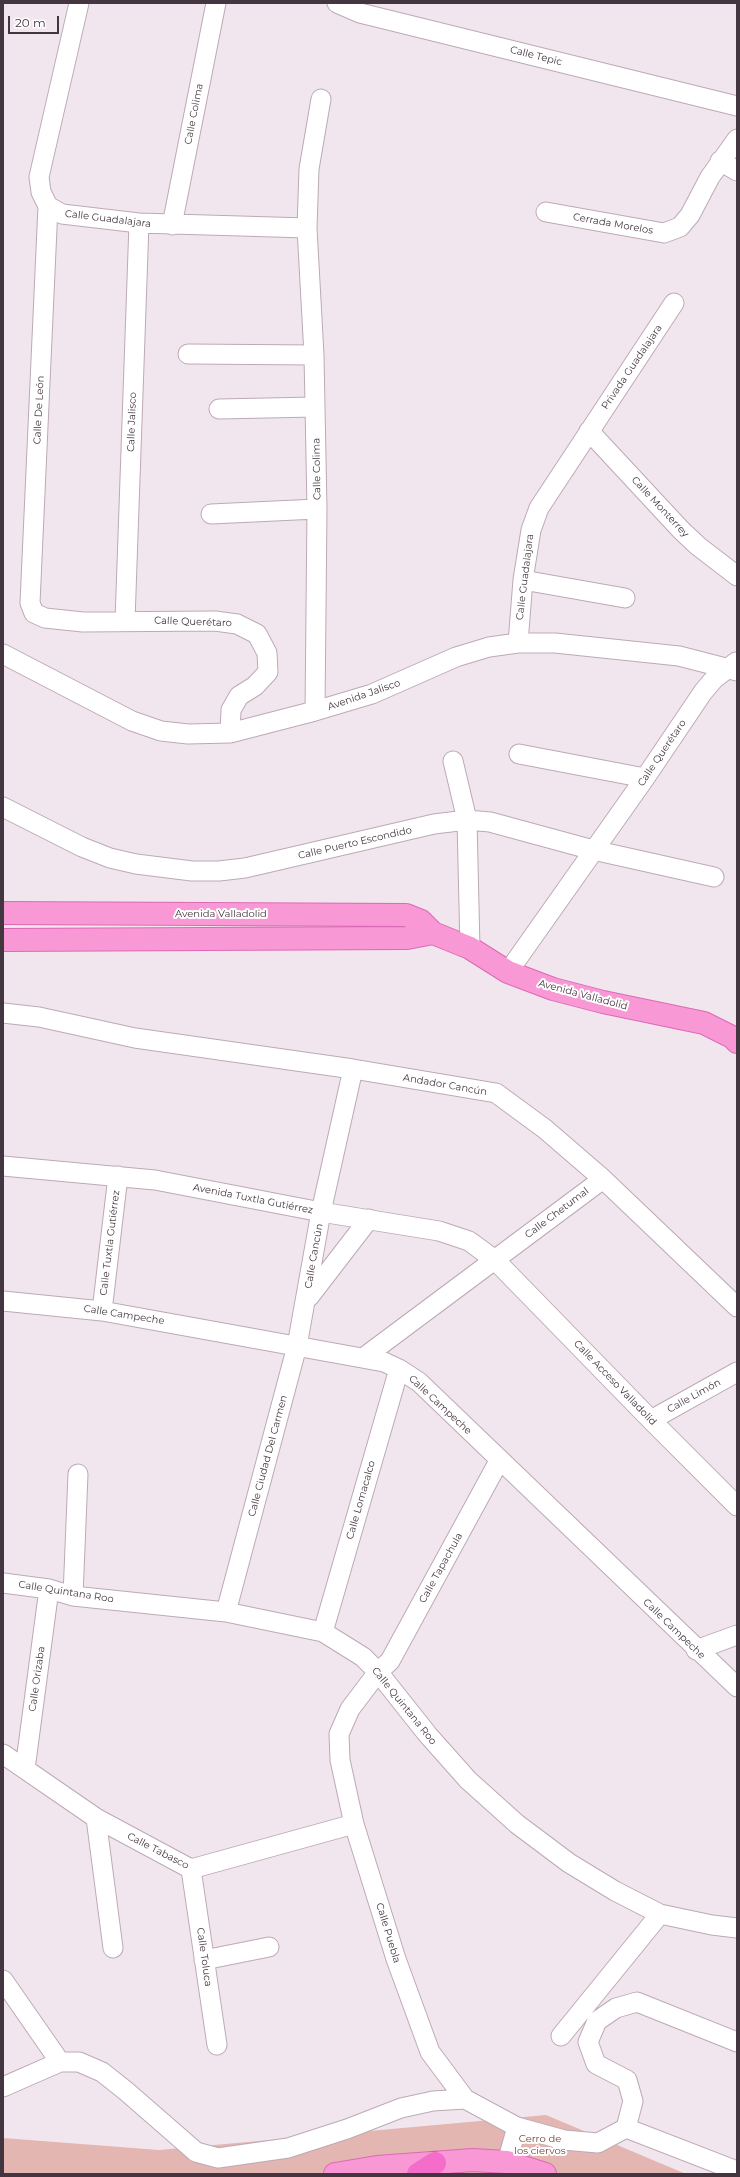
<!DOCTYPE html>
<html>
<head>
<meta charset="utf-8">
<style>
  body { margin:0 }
  #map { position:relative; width:740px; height:2177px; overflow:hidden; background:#f2e6ee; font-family:Montserrat,sans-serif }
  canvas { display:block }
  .frame { position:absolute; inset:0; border:4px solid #443640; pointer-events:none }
  .scale { position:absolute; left:8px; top:16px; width:51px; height:18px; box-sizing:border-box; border:2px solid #443640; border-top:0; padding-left:5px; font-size:12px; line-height:14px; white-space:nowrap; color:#443640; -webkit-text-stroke:3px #fff; paint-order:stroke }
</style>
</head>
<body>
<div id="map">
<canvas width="740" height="2177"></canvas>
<div class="frame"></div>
<div class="scale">20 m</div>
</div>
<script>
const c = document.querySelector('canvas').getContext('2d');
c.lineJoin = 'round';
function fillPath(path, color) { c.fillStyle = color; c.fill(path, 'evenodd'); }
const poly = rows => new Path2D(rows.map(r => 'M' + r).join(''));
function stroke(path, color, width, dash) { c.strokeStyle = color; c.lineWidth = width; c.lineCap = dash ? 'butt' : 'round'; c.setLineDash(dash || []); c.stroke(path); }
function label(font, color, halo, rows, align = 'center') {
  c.font = font + ' Montserrat,sans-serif'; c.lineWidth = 4; c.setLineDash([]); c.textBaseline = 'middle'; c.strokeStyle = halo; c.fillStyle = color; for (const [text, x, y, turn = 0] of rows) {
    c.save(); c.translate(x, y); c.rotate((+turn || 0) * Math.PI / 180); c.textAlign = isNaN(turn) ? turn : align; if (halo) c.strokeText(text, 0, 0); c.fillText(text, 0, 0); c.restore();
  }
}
fillPath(poly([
  [546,2115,686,2174,3,2174,3,2138,159,2150]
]), '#e4b6b1');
const minor = poly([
  [79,3,39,177,41,192,48,206,62,214,139,223,307,228],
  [337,3,360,13,737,106],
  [720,161,737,171],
  [48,206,30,603,34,613,45,618,83,622,215,621,237,624,257,634,267,653,268,672,255,686,239,696,231,710,230,733],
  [546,212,664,233,680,227,690,215,710,177,737,139],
  [172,225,216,3],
  [188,354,314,355],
  [219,409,315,407],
  [589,431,681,530,698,546,737,576],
  [211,514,317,509],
  [523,580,625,598],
  [125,621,139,223],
  [518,643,523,580,531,530,539,508,674,303],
  [3,654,132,721,161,731,188,734,230,733,315,711,372,694,456,657,489,647,518,643,555,643,679,656,737,671],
  [315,711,317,509,314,355,307,228,309,169,321,99],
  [519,754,645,778],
  [453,761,467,820,470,948],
  [3,807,82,847,110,858,136,864,192,871,219,871,245,868,434,824,467,820,490,822,593,850,714,877],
  [508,972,645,778,703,692,714,679,736,662],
  [3,1013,39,1017,135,1038,353,1069,496,1093,545,1129,603,1179,737,1307],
  [3,1166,155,1180,321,1212,439,1231,469,1241,495,1260,651,1420,737,1506],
  [309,1297,369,1219],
  [3,1301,102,1311,384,1362,399,1369,419,1382,737,1687],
  [102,1311,118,1176],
  [363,1358,603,1179],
  [651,1420,737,1372],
  [499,1461,390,1661,378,1672,350,1709,339,1734,340,1760,354,1824,396,1959,430,2052,465,2099,517,2127,507,2162],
  [3,1583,49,1589,73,1596,226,1612,323,1632,363,1657,378,1672,428,1735,468,1780,517,1824,569,1863,615,1891,660,1914,712,1925,737,1928],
  [73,1596,78,1474],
  [226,1612,297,1346,321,1212,353,1069],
  [323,1632,399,1369],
  [696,1650,737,1635],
  [3,1754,96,1818,191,1869,354,1824],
  [25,1769,49,1589],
  [96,1818,113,1948],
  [191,1869,217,2045],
  [204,1960,269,1947],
  [3,1980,60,2062],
  [561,2036,660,1914],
  [3,2087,60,2062,79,2062,102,2072,126,2091,196,2152,218,2158,288,2148,347,2129,401,2108,433,2101,465,2099],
  [517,2127,564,2140,598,2143,626,2128,737,2171],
  [626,2128,633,2101,627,2080,596,2064,588,2042,597,2021,616,2008,637,2002,737,2042]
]);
const major = poly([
  [3,913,406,915,421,921,433,933,470,948,508,972,553,989,603,1002,704,1023,732,1037,737,1042],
  [3,940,407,938,433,933],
  [335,2174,377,2167,473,2160,507,2162,545,2174]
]);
const highway = poly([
  [418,2174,435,2163]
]);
stroke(minor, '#bda9b6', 21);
stroke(major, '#dc69b5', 24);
stroke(highway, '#d43eab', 24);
stroke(minor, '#fff', 19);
stroke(major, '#f899d6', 22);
stroke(highway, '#f56dcb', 22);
label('10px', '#443640', '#fff', [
  ["Calle Tepic",536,56,14],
  ["Calle Colima",194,114,-79],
  ["Calle Guadalajara",108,219,7],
  ["Cerrada Morelos",613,224,10],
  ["Privada Guadalajara",632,367,-56],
  ["Calle De León",39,410,-87],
  ["Calle Jalisco",132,422,-88],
  ["Calle Colima",317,469,-91],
  ["Calle Monterrey",660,507,47],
  ["Calle Guadalajara",525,577,-83],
  ["Calle Querétaro",193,622,2],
  ["Avenida Jalisco",364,695,-19],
  ["Calle Querétaro",662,753,-56],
  ["Calle Puerto Escondido",355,843,-13],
  ["Avenida Valladolid",221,914],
  ["Avenida Valladolid",583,995,15],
  ["Andador Cancún",445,1085,10],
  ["Avenida Tuxtla Gutiérrez",253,1199,11],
  ["Calle Chetumal",557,1213,-37],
  ["Calle Tuxtla Gutiérrez",110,1243,-83],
  ["Calle Cancún",314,1256,-80],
  ["Calle Campeche",124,1315,9],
  ["Calle Acceso Valladolid",615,1383,46],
  ["Calle Limón",694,1396,-29],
  ["Calle Campeche",440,1405,43],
  ["Calle Ciudad Del Carmen",268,1456,-75],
  ["Calle Lomacalco",361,1500,-74],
  ["Calle Tapachula",441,1568,-61],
  ["Calle Quintana Roo",66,1592,9],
  ["Calle Campeche",674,1629,44],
  ["Calle Orizaba",37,1679,-82],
  ["Calle Quintana Roo",404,1706,51],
  ["Calle Tabasco",158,1851,27],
  ["Calle Puebla",388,1933,73],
  ["Calle Toluca",204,1957,82]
]);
label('10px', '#723f2c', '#fff', [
  ["Cerro de",540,2139],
  ["los ciervos",540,2151]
]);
</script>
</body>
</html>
